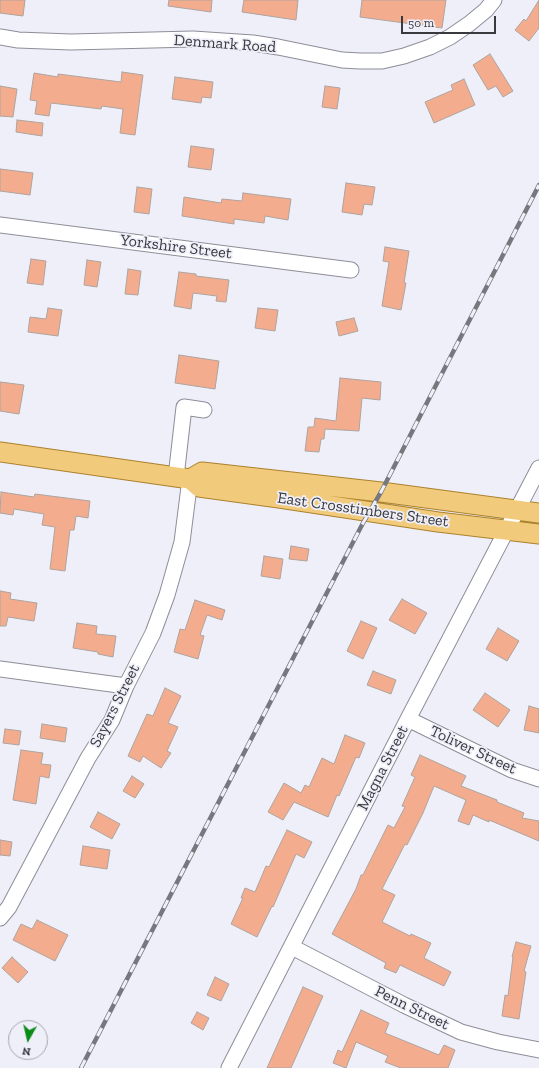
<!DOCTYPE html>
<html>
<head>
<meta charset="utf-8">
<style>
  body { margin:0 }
  #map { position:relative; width:539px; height:1068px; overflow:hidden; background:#efeffa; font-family:"Zilla Slab",serif }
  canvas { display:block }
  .north { position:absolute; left:8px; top:1020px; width:40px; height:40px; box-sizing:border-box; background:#efeffa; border:1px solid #a6a6af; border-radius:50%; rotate:188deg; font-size:11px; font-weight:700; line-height:16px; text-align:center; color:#39393e }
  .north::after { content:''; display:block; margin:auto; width:14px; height:18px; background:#0a8b15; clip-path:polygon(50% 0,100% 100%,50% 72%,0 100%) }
  .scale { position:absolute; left:401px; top:16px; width:95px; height:18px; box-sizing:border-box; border:2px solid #39393e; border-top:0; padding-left:5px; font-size:12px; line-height:14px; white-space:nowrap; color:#39393e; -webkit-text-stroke:3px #efeffa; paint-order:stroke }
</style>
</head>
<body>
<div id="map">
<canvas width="539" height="1068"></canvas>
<div class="north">N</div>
<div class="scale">50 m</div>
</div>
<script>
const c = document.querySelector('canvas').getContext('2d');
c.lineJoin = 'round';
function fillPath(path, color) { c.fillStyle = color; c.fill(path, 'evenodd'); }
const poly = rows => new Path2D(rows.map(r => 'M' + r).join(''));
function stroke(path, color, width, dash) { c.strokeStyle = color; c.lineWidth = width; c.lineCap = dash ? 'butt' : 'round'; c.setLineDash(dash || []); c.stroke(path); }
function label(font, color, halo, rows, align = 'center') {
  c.font = font + ' "Zilla Slab",serif'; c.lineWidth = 3.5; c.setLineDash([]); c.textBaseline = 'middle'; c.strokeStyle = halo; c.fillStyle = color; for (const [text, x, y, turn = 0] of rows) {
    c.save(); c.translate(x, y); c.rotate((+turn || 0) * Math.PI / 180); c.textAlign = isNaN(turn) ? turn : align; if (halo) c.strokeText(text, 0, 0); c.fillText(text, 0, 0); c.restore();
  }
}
const building = poly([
  [0,0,25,0,23,16,0,13,0,0],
  [169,0,212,0,211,12,168,6,169,0],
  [244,0,298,0,296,20,242,12,244,0],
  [362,0,446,0,442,28,360,17,362,0],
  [539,0,539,28,529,41,515,30,524,19,526,21,539,0],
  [490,54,513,91,503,97,496,86,488,90,473,65,490,54],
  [122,72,143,75,135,135,120,133,123,109,102,106,101,109,51,103,49,116,35,114,37,101,30,100,34,73,58,77,58,74,121,82,122,72],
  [175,77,213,82,211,98,202,97,201,103,172,99,175,77],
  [464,79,475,105,434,123,425,102,453,90,451,85,464,79],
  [0,86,17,89,13,117,0,116,0,86],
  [325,86,340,88,337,109,322,107,325,86],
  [17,120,43,123,42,136,16,132,17,120],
  [191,146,214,149,211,170,188,167,191,146],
  [0,169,33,173,30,195,0,191,0,169],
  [346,183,375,187,372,205,364,204,362,215,342,212,346,183],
  [137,187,152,189,149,214,134,212,137,187],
  [243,193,291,199,288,220,265,216,264,223,234,219,234,224,182,216,184,197,221,203,222,199,242,201,243,193],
  [385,247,409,251,404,283,406,283,401,310,382,306,389,262,383,261,385,247],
  [31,259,46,261,43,285,27,283,31,259],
  [87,260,101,262,97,287,84,285,87,260],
  [128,269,141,271,138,295,125,294,128,269],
  [179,272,196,274,196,276,229,280,226,302,216,301,217,296,193,293,191,309,174,306,179,272],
  [48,308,62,310,58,336,28,332,30,317,46,319,48,308],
  [258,308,278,310,275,331,255,328,258,308],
  [354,318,358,331,339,336,336,322,354,318],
  [179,355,219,361,215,389,175,383,179,355],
  [340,378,381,382,380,400,362,398,359,431,325,429,324,439,321,439,319,452,305,451,308,427,314,427,315,418,336,421,340,378],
  [0,382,24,385,19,414,0,411,0,382],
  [1,492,34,497,35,494,90,501,88,518,76,516,74,530,70,530,65,571,50,569,55,527,42,525,44,514,14,509,13,515,0,513,1,492],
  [291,546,309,549,307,561,289,559,291,546],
  [264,556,283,559,280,579,261,576,264,556],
  [0,591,11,593,10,599,37,603,34,621,8,617,6,626,0,626,0,591],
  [402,599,427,613,415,634,389,620,402,599],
  [195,600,225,610,222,620,207,615,200,635,204,636,198,659,174,652,180,629,185,630,195,600],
  [361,621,377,628,363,659,347,651,361,621],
  [77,623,97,626,96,634,116,636,113,657,98,654,98,652,73,648,77,623],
  [498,628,519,641,507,661,486,649,498,628],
  [373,671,396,680,391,694,367,685,373,671],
  [165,688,181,696,168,723,178,727,167,751,171,753,161,768,143,756,140,762,128,756,147,714,153,716,165,688],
  [485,693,510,710,498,727,473,710,485,693],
  [529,706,539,709,539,733,524,730,529,706],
  [42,724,67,728,65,742,40,738,42,724],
  [5,729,21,731,19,745,3,743,5,729],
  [345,735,365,743,359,758,356,757,339,796,337,795,328,817,294,802,283,820,268,812,284,783,301,793,305,785,309,787,322,758,334,764,345,735],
  [21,750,43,753,41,764,51,765,49,778,40,776,36,804,13,800,21,750],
  [420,755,466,776,461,786,497,800,497,802,524,813,522,818,539,821,539,841,489,820,489,822,473,815,469,825,458,821,466,800,434,786,423,813,407,845,405,844,382,889,395,895,382,922,410,936,411,934,431,943,424,958,451,972,444,986,400,965,396,973,384,968,386,963,332,934,356,889,361,875,363,875,388,825,394,828,405,807,402,806,415,777,411,775,420,755],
  [132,776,144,784,135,798,123,791,132,776],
  [98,812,120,824,112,839,90,827,98,812],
  [287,830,312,842,304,858,296,854,273,907,272,906,257,937,231,924,243,898,241,898,245,888,255,892,266,866,269,867,287,830],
  [0,840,12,842,10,856,0,855,0,840],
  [83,846,110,850,107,869,80,865,83,846],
  [37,920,68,935,55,961,13,940,21,924,32,929,37,920],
  [516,942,531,946,524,971,526,972,519,1019,502,1016,505,995,508,996,513,957,512,957,516,942],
  [12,957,28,972,18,983,2,968,12,957],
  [215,977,229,984,221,1001,207,995,215,977],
  [303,987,323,996,291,1068,267,1068,303,987],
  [361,1010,389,1023,385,1033,439,1055,444,1045,455,1050,448,1068,401,1068,385,1062,388,1056,356,1042,346,1068,333,1063,338,1050,342,1052,361,1010],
  [197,1012,209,1018,203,1030,191,1023,197,1012]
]);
fillPath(building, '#f3ad8e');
stroke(building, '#aea39e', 1);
const minor = poly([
  [0,37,18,40,71,42,193,39,253,43,278,47,342,60,360,61,382,61,404,56,430,47,450,37,469,24,486,10,494,0],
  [0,225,351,270],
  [176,477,184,407,204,410],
  [0,669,126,686],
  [408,719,512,770,539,779],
  [0,918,9,907,88,758,112,720,126,686,153,633,167,595,182,542,190,479],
  [292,947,404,1005,461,1032,498,1042,539,1050],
  [229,1068,408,719,539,468]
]);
const major = poly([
  [0,452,190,479,199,487,279,498,438,522,539,534],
  [190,479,202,472,381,492,539,513]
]);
stroke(minor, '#8e8d98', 17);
stroke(major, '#ab812c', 21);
stroke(minor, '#fff', 15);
stroke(major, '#f1cb7b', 19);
const rail = poly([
  [81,1068,363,523,381,492,539,185]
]);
stroke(rail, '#77777e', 4.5);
stroke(rail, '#efeffa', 3, [9]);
label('16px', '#39393e', '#efeffa', [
  ["Denmark Road",225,44,4],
  ["Yorkshire Street",176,247,7],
  ["East Crosstimbers Street",363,510,8],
  ["Sayers Street",115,706,-63],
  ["Toliver Street",473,750,25],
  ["Magna Street",383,768,-63],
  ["Penn Street",412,1008,26]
]);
</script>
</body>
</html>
